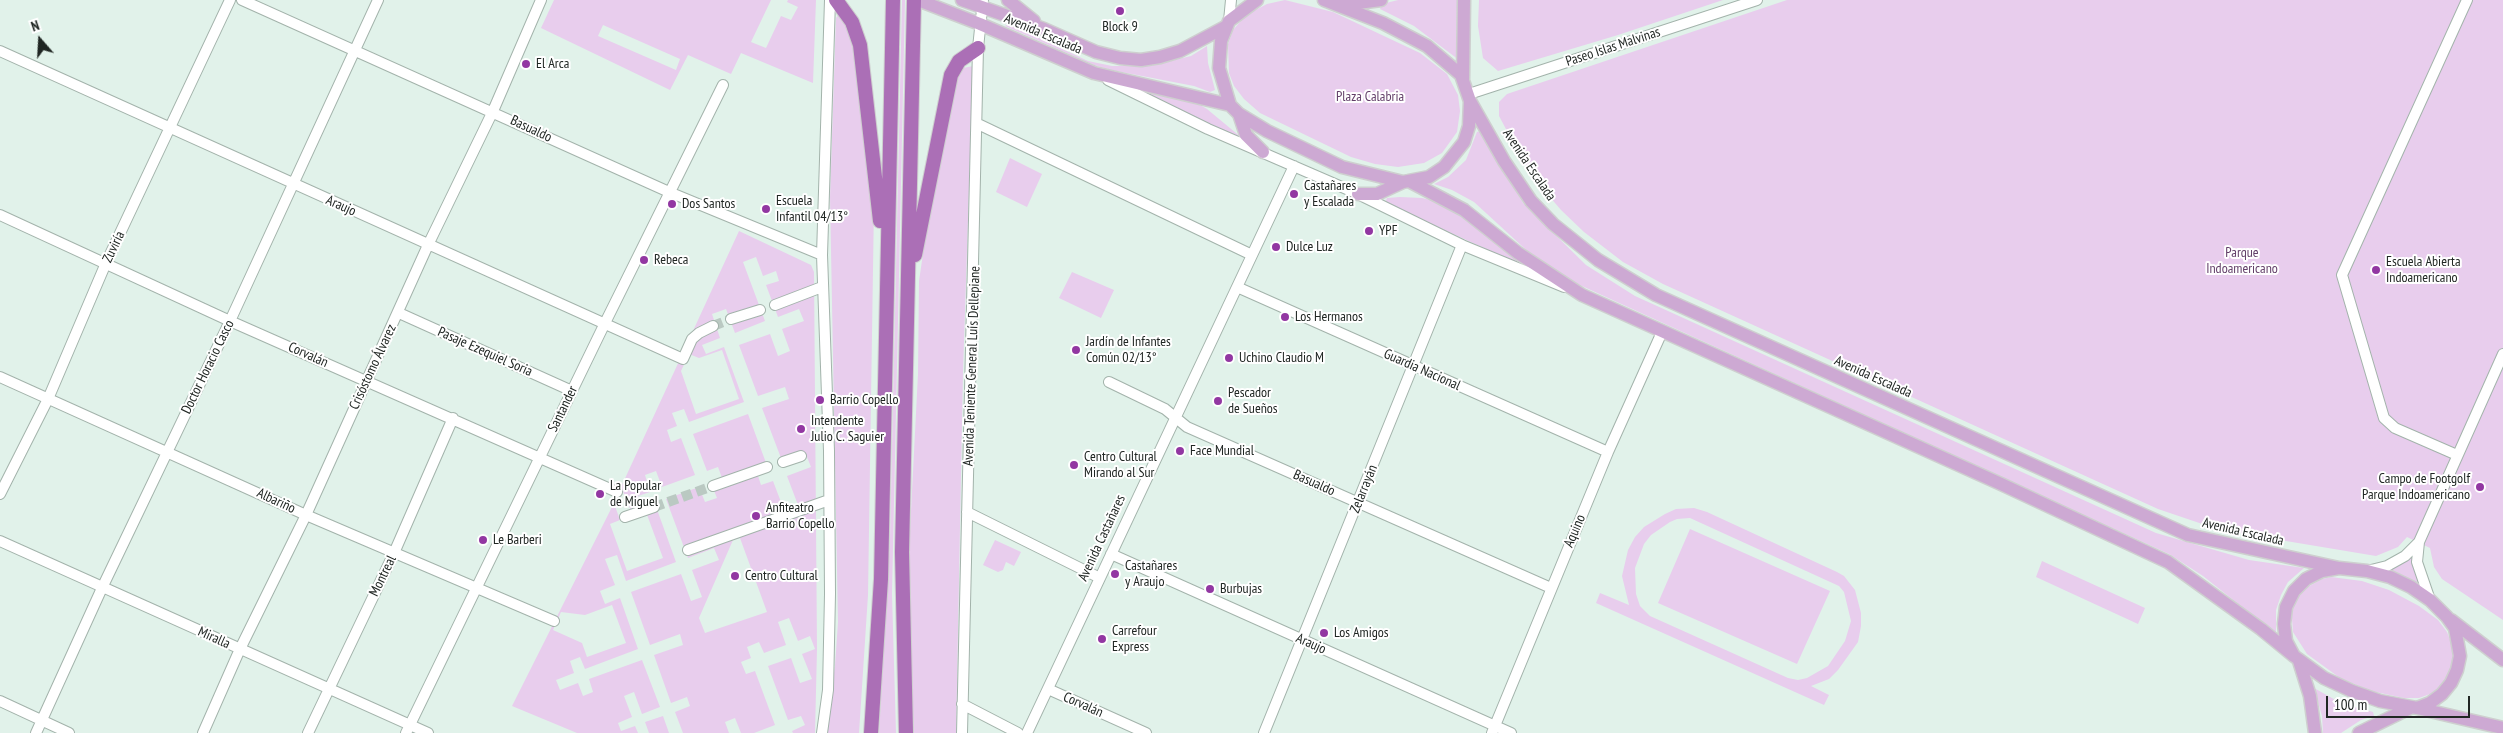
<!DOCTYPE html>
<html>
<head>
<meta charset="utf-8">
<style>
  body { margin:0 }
  #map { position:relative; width:2503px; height:733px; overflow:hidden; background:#e1f2ea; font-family:"PT Sans Narrow",sans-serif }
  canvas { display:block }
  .north { position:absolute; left:15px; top:15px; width:50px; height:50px; -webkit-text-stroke:4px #fff; paint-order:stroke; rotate:341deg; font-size:14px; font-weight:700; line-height:20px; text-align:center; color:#202623 }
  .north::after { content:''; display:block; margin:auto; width:18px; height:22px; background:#202623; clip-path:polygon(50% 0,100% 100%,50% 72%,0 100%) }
  .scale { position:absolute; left:2326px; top:696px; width:144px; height:22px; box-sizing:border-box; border:2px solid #202623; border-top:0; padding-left:6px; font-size:15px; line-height:18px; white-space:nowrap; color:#202623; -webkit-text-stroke:4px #fff; paint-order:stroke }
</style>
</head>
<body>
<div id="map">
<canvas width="2503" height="733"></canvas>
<div class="north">N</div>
<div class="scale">100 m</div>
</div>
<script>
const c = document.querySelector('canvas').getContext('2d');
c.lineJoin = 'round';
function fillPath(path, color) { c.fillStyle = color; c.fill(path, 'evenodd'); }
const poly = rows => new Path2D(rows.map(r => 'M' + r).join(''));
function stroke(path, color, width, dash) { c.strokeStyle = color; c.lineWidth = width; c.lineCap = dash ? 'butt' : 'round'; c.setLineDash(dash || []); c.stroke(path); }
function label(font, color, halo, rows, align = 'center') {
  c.font = font + ' "PT Sans Narrow",sans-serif'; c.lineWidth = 4; c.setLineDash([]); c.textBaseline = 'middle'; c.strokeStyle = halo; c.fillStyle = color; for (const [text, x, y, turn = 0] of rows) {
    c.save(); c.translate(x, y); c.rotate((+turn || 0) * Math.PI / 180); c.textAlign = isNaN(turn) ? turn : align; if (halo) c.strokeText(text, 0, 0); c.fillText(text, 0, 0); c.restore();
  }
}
fillPath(poly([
  [554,0,771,0,751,42,766,48,781,16,791,20,798,7,787,2,788,0,816,0,813,83,741,53,731,74,688,55,670,90,541,28],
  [603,25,680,59,676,70,598,36],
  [902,0,905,0,892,594,896,733,879,733,890,539],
  [1285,0,1333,12,1420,53,1447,74,1458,95,1460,111,1457,132,1442,153,1424,163,1398,167,1375,164,1351,157,1260,113,1244,99,1234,86,1229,73,1228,44,1233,30,1246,15,1267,4],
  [1398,0,1457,0,1456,37,1459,60,1414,26,1380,9,1382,4],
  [1479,0,1723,0,1618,35,1498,71,1483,58,1478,26],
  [1787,0,2503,0,2503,620,2442,579,2434,567,2430,548,2407,537,2398,547,2376,556,2220,530,2158,509,1663,284,1623,262,1584,232,1561,210,1537,182,1522,159,1499,116,1499,102,1507,94],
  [839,14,853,27,874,204,868,595,859,733,825,733,835,666,838,622,830,197,836,18],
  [1009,24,1088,61,1112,66,1150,66,1191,56,1207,46,1208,63,1215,90,1210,92,1194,86,1111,70,1094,65,1005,26],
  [973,66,963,372,956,733,914,733,907,589,918,374,919,281,934,179,959,69],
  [1129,87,1195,102,1207,109,1248,143],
  [1481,131,1523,203,1586,265,1635,296,2156,533,2249,560,2304,568,2288,582,2281,595,2276,610,2276,634,2203,576,2169,554,1571,281,1535,258,1474,202,1452,190,1434,184,1448,177,1466,160,1477,132],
  [1010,158,1042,174,1027,207,996,192],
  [1400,197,1422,198,1443,203,1468,218,1530,269,1385,203,1387,198],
  [739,231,811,265,814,272,817,649,815,733,793,733,792,731,805,725,801,716,788,720,768,666,791,658,800,683,812,679,802,654,815,649,810,636,798,641,789,618,778,622,786,645,764,653,759,642,747,647,751,658,741,662,746,674,755,671,775,725,754,733,741,733,735,718,725,722,729,733,683,733,675,712,690,706,687,697,671,703,654,655,683,645,680,634,650,645,631,592,681,574,691,601,702,597,692,570,719,560,714,548,688,558,666,499,699,487,705,502,717,498,711,483,722,478,718,467,707,471,693,434,748,414,769,471,758,476,761,485,773,481,784,510,798,505,787,476,811,467,807,457,784,466,762,408,789,399,785,387,758,396,739,345,770,334,778,356,790,351,782,329,804,321,799,309,778,317,766,285,779,281,776,271,763,276,756,257,743,262,765,321,735,333,726,309,712,314,720,338,702,345,706,354,724,347,744,402,689,422,684,409,672,413,677,426,667,430,671,442,681,438,695,475,662,487,656,471,645,475,650,492,638,496,643,508,655,504,676,562,626,581,617,555,605,559,615,585,600,591,605,604,620,598,638,649,585,669,580,657,570,661,574,673,556,680,560,690,578,683,583,696,593,692,589,679,642,660,660,707,642,714,634,692,624,696,632,717,618,723,621,731,635,726,638,733,577,733,512,706,610,511],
  [722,350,739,399,696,414,681,371,689,354,699,358],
  [622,489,633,516,646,512,663,558,627,571,610,524,620,520,615,506],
  [740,538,767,612,705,633,699,618,733,540],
  [612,605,626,643,587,657,582,643,553,630,561,612,585,615],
  [1072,272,1114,290,1101,318,1059,298],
  [1694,508,1707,512,1837,572,1844,576,1855,590,1861,613,1861,626,1858,642,1838,670,1829,679,1811,686,1829,695,1824,705,1596,603,1600,593,1629,605,1622,576,1628,550,1635,537,1644,527,1665,514,1676,509],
  [1690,518,1839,586,1844,592,1851,621,1845,641,1828,666,1807,678,1798,680,1788,678,1650,616,1640,606,1636,594,1635,568,1644,544,1651,535,1670,522,1677,519],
  [1690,529,1830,591,1797,664,1658,603],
  [995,540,1021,552,1014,566,1006,562,1003,570,998,572,983,565],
  [2415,550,2415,569,2418,583,2386,569],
  [2042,561,2145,608,2138,624,2036,577],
  [2331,577,2362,581,2389,590,2419,606,2438,620,2447,632,2453,647,2454,659,2448,679,2441,686,2430,694,2419,698,2404,698,2371,691,2340,678,2307,654,2293,632,2291,606,2302,590,2322,579],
  [2314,688,2341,703,2373,712,2374,716,2361,720,2341,733,2323,733,2322,716],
  [663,716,669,733,649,733,645,722]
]), '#e8cded');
stroke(poly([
  [713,326,731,319],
  [654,507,713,486]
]), '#bac9c2', 10, [10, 5]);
const minor = poly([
  [242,0,669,192,822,255],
  [1229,21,1231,0],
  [0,51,683,359,692,339,699,333,713,326],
  [1108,80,1208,129,1358,194,1462,245,1564,287],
  [1469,94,1757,0],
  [978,124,1252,255],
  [0,215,230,321,617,492],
  [1237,287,1608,452],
  [775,305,822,287],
  [399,313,572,391],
  [731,319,760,310],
  [0,377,306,515,554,621],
  [1109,382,1165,409,1187,427,1551,588],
  [2457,455,2395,428,2384,418,2342,275,2467,0],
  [783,462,801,456],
  [713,486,767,467],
  [0,494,48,399,106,263,230,0],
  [967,512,1100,578],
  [625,517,654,507],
  [0,541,428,733],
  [2419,542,2417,562,2430,600],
  [688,550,829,500],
  [1111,554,1511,733],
  [2367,571,2387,566,2405,556,2419,542,2503,354],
  [1048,689,1146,733],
  [0,701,69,733],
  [962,704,1018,733],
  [36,733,102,588,230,321,378,0],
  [203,733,240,649,306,515,428,245,493,111,541,0],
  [308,733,394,553,453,418],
  [406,733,605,323,723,85],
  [822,733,828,690,830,594,829,451,822,255,830,0],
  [962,733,978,48,983,0],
  [1027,733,1294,166],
  [1264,733,1462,245],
  [1492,733,1608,452,1662,332]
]);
const major = poly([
  [962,0,1044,29,1096,52,1120,58,1141,60,1160,57,1180,51,1225,27],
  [1008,0,1034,21],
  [1257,0,1229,21,1221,41,1219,68,1230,105,1239,114,1267,131,1342,167,1403,182],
  [1324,0,1383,23,1427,46,1461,75,1470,101,1469,126,1464,142,1444,167,1429,177,1403,182,1377,194,1358,194],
  [923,2,980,24,1094,73,1230,105],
  [1342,5,1381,0],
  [1463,79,1464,0],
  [1470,101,1504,161,1531,201,1553,224,1598,260,1656,295,2188,535,2339,568],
  [1239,114,1246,135,1263,152],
  [1409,181,1464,210,1518,253,1582,295,2001,484,2168,562,2261,629,2294,656],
  [2339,568,2367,571,2390,577,2411,587,2430,600,2447,617,2455,628,2460,656,2457,670,2451,683,2442,694,2430,703,2417,708,2380,701,2352,691,2324,678,2294,656,2286,641,2284,624,2286,607,2294,591,2306,579,2322,571,2339,568],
  [2451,620,2503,660],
  [2299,661,2310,696,2315,733],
  [2417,708,2503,728],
  [2359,733,2410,708]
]);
const highway = poly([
  [836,0,852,22,860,45,880,221],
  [915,255,951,75,959,61,978,48],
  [871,733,881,579,893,0],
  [906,733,902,552,914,0]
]);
stroke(minor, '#a3b3ab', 12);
stroke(major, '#cecfcf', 15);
stroke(highway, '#cecfcf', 16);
stroke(minor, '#fff', 10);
stroke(major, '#cda9d3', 12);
stroke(highway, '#ab6fb6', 14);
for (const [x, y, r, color] of [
  [1120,11,5,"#9237a2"],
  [526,64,5,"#9237a2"],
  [1294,194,5,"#9237a2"],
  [672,204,5,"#9237a2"],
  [766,209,5,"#9237a2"],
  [1369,231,5,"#9237a2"],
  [1276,247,5,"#9237a2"],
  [644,260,5,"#9237a2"],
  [2376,270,5,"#9237a2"],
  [1285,317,5,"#9237a2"],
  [1076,350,5,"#9237a2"],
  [1229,358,5,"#9237a2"],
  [820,400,5,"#9237a2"],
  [1218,401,5,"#9237a2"],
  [801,429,5,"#9237a2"],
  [1180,451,5,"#9237a2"],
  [1074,465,5,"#9237a2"],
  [2480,487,5,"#9237a2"],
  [600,494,5,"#9237a2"],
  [756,516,5,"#9237a2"],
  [483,540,5,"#9237a2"],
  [1115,574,5,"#9237a2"],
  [735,576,5,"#9237a2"],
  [1210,589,5,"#9237a2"],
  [1324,633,5,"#9237a2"],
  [1102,639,5,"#9237a2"]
]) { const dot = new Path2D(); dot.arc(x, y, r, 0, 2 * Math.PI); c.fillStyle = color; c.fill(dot); stroke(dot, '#fff', 2); }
label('14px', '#202623', '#fff', [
  ["Block 9",1120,27,"center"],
  ["El Arca",536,64],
  ["Castañares",1304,186],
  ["y Escalada",1304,202],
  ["Escuela",776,201],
  ["Infantil 04/13°",776,217],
  ["Dos Santos",682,204],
  ["YPF",1379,231],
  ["Dulce Luz",1286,247],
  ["Rebeca",654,260],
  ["Escuela Abierta",2386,262],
  ["Indoamericano",2386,278],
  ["Los Hermanos",1295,317],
  ["Jardín de Infantes",1086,342],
  ["Común 02/13°",1086,358],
  ["Uchino Claudio M",1239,358],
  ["Pescador",1228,393],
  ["de Sueños",1228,409],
  ["Barrio Copello",830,400],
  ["Intendente",811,421],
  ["Julio C. Saguier",811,437],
  ["Face Mundial",1190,451],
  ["Centro Cultural",1084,457],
  ["Mirando al Sur",1084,473],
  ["Campo de Footgolf",2470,479,"right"],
  ["Parque Indoamericano",2470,495,"right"],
  ["La Popular",610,486],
  ["de Miguel",610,502],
  ["Anfiteatro",766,508],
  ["Barrio Copello",766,524],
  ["Le Barberi",493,540],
  ["Castañares",1125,566],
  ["y Araujo",1125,582],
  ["Centro Cultural",745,576],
  ["Burbujas",1220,589],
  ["Carrefour",1112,631],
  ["Express",1112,647],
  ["Los Amigos",1334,633]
], 'left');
label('14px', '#202623', '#fff', [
  ["Avenida Escalada",1043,34,23],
  ["Paseo Islas Malvinas",1613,47,-18],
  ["Basualdo",531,129,25],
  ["Avenida Escalada",1529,165,56],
  ["Araujo",341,206,24],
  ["Zuviría",114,247,-64],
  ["Pasaje Ezequiel Soria",485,352,24],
  ["Corvalán",308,355,24],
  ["Avenida Teniente General Luís Dellepiane",972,366,-88],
  ["Doctor Horacio Casco",208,367,-64],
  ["Crisóstomo Álvarez",373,367,-65],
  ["Guardia Nacional",1422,370,24],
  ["Avenida Escalada",1873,377,24],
  ["Santander",563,409,-64],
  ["Basualdo",1314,483,24],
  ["Zelarrayán",1364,489,-68],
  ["Albariño",276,501,25],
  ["Aquino",1575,531,-67],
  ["Avenida Escalada",2243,532,13],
  ["Avenida Castañares",1102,538,-65],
  ["Montreal",383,576,-64],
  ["Miralla",214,638,24],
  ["Araujo",1311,644,24],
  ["Corvalán",1083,705,24]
]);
label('14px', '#623e68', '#fff', [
  ["Plaza Calabria",1370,97],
  ["Parque",2242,253],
  ["Indoamericano",2242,269]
]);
</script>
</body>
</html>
